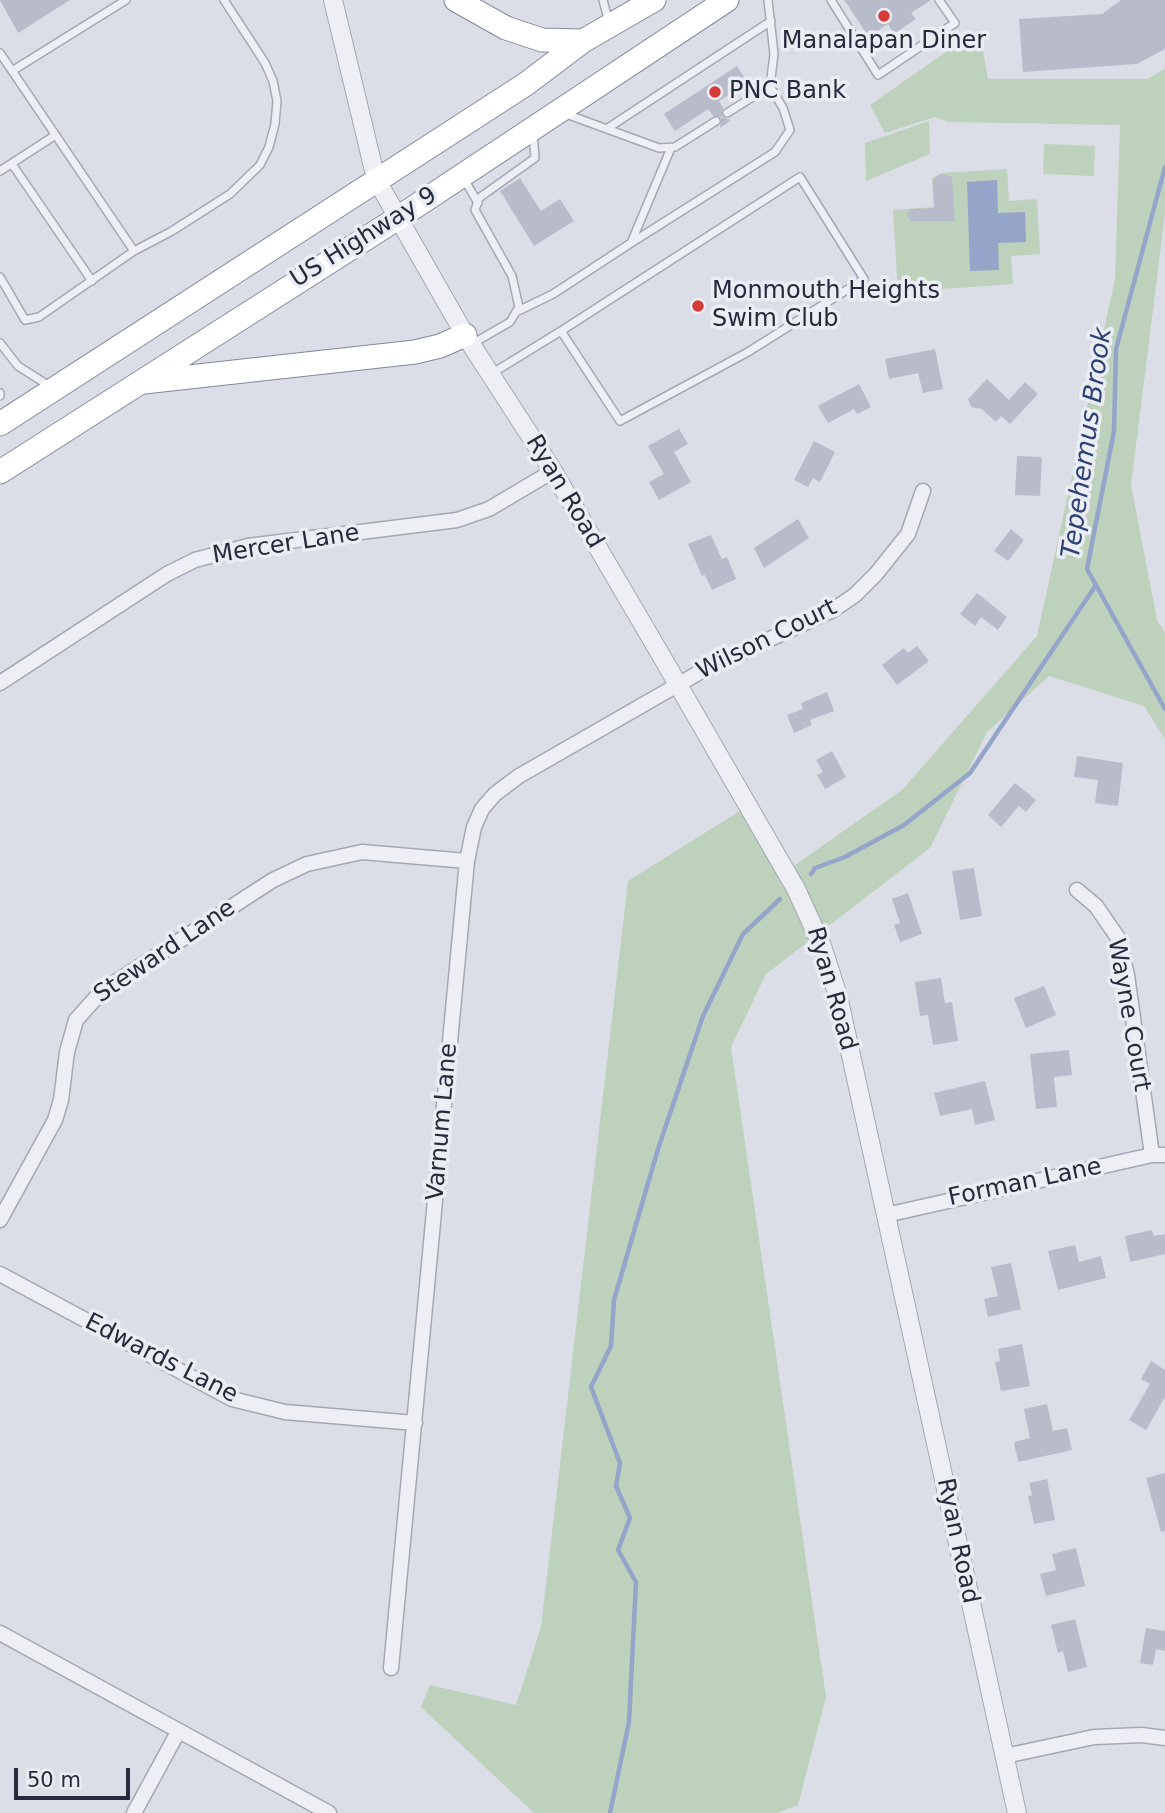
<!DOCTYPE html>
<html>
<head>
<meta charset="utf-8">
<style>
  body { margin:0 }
  #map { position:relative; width:1165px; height:1813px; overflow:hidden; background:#dbdee7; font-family:"DejaVu Sans",sans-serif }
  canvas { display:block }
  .scale { position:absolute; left:14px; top:1768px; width:116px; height:32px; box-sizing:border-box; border:4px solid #252a3d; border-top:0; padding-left:9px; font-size:21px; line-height:24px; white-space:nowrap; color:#252a3d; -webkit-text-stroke:5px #eaedf4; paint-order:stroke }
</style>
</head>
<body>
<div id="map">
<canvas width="1165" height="1813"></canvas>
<div class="scale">50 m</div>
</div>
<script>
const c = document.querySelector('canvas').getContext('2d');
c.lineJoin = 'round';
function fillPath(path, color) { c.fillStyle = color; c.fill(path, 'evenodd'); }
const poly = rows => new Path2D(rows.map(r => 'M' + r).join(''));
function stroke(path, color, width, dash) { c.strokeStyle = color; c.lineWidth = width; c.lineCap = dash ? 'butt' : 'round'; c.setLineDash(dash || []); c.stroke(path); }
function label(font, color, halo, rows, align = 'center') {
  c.font = font + ' "DejaVu Sans",sans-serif'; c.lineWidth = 7; c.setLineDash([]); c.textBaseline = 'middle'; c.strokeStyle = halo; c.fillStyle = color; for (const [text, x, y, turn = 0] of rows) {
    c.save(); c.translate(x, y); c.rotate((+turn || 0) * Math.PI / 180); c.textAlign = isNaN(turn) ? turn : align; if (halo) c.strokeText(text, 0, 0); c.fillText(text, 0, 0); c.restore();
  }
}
fillPath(poly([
  [979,29,988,79,1147,79,1165,69,1165,214,1131,485,1157,620,1165,633,1165,739,1144,706,1049,676,987,732,930,848,766,974,731,1047,826,1697,798,1805,777,1813,534,1813,421,1707,430,1685,516,1705,541,1627,628,881,746,807,785,872,902,790,1037,636,1115,279,1120,125,948,122,935,117,885,133,870,105],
  [929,121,930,154,866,181,865,143],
  [1044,144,1095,146,1094,176,1043,174],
  [1007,169,1009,201,1037,199,1040,254,1011,256,1013,284,898,292,893,210,934,207,932,178,942,173]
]), '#bed1bc');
fillPath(poly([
  [997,180,998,213,1025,212,1026,242,998,243,999,270,970,271,967,182]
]), '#94a5c9');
stroke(poly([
  [1165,167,1116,349,1114,431,1087,569,1165,709],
  [811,874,815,868,845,857,904,825,970,773,1096,585],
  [610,1813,629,1722,636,1582,618,1550,630,1518,616,1486,620,1463,591,1387,611,1346,614,1300,658,1149,703,1016,743,934,780,899]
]), '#94a5c9', 4.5);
fillPath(poly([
  [0,0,70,0,18,33],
  [844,0,931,0,911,13,916,19,894,34,888,24,869,37],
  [1121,0,1165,0,1165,49,1137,64,1023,72,1019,19,1102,14],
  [737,66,748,83,719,101,723,108,722,117,731,120,720,128,721,117,713,116,708,109,675,131,664,114],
  [942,174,952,177,955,221,911,221,907,215,910,209,934,208,933,179],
  [520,178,541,211,560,199,574,221,534,246,500,191],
  [935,349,943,389,923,393,918,373,889,379,885,359],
  [987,379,1009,400,1025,382,1038,394,1010,424,1001,416,996,422,982,409,971,407,968,399],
  [859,384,871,407,857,414,854,409,828,423,818,406],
  [679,429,688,444,674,452,691,482,659,500,649,482,664,474,648,446],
  [814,441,835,452,820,482,813,478,808,487,794,480],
  [1017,456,1042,457,1040,496,1015,495],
  [798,519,809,538,764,568,754,548],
  [1011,529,1024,540,1008,561,994,551],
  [711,535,722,559,727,557,736,579,712,590,705,575,702,576,688,544],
  [977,593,1007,617,998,630,981,617,975,626,960,614],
  [917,646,929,661,897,685,882,665,904,648,908,653],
  [827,692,834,711,810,720,812,725,794,733,787,715,803,709,801,703],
  [832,751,846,777,825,789,817,775,823,772,816,760],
  [1077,756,1123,763,1118,806,1095,803,1098,780,1074,777],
  [1015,783,1036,800,1026,812,1019,806,1001,827,988,815],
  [974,868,982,916,960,920,952,871],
  [908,893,922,934,900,942,894,925,900,923,892,899],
  [941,978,945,1003,952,1002,958,1041,933,1045,928,1015,920,1016,915,982],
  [1044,986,1056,1015,1026,1028,1014,998],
  [1069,1050,1072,1075,1054,1077,1057,1107,1036,1109,1030,1054],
  [985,1081,995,1120,975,1125,972,1109,940,1116,934,1093],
  [1152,1230,1154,1236,1165,1234,1165,1254,1130,1262,1125,1236],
  [1075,1245,1079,1262,1101,1256,1106,1278,1058,1290,1048,1251],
  [1011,1263,1021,1309,988,1317,984,1299,998,1296,991,1267],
  [1022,1344,1030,1386,1001,1391,995,1362,1000,1361,998,1349],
  [1151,1361,1165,1370,1165,1397,1146,1430,1129,1420,1150,1384,1141,1379],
  [1047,1404,1053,1431,1067,1428,1072,1450,1018,1462,1014,1442,1030,1438,1024,1409],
  [1165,1473,1165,1531,1161,1532,1146,1478],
  [1047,1479,1055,1520,1034,1524,1028,1496,1032,1495,1029,1483],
  [1076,1548,1085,1586,1046,1596,1040,1574,1056,1570,1052,1554],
  [1075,1619,1087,1667,1068,1672,1063,1651,1058,1653,1051,1625],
  [1146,1628,1165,1631,1165,1651,1156,1649,1153,1665,1140,1663]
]), '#b8bcca');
const service = poly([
  [603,0,609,23],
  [831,0,878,75,955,23,939,0],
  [0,53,134,251],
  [12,71,126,0],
  [727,113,770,86,774,54,768,0],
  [566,114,659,148,675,147,716,121],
  [608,128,771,21],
  [12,164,92,281],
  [0,171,54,136],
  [464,179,478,203],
  [631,243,775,152,790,130,783,108,770,86],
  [0,277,25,320,39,317,134,251,172,231,230,194,260,165,269,147,275,124,277,101,273,81,265,63,224,0],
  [516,312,553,294,631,243,671,148],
  [0,343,18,366,51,387],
  [472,344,510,322,519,307,512,276,475,210,479,198,535,158,533,133],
  [491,374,561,331,620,421,748,352,864,279,800,177,561,331],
  [0,393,0,396]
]);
const minor = poly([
  [0,683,167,574,195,560,248,546,457,520,489,509,553,471],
  [1077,890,1096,906,1118,938,1127,975,1152,1155],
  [886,1215,1152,1155,1165,1155],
  [0,1220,55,1120,61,1100,67,1052,76,1020,102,991,273,880,307,864,362,852,467,861],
  [0,1274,232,1399,285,1412,415,1423],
  [0,1633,329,1813],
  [391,1668,467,861,474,827,482,809,495,794,519,776,707,668,833,610,855,595,876,574,908,534,923,491],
  [1005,1756,1094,1737,1142,1735,1165,1738],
  [134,1813,178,1732]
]);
const tertiary = poly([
  [333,0,376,179,465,335,553,471,662,657,796,889,822,946,838,996,1017,1813]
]);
const trunk = poly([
  [456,0,506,28,542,40,583,41],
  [144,382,415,352,440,346,465,335],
  [0,424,526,84,583,41,654,0],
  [0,472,398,218,727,0]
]);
stroke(service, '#a4a8b4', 10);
stroke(minor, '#a4a8b4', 17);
stroke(tertiary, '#a4a8b4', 20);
stroke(trunk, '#82889e', 25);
stroke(service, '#eeeff5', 7);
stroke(minor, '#eeeff5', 14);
stroke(tertiary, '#eeeff5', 18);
stroke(trunk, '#fff', 23);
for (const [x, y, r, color] of [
  [884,16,7,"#d43a38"],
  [715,92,7,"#d43a38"],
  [698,306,7,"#d43a38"]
]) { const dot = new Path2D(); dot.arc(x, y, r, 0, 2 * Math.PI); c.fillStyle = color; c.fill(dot); stroke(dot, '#eaedf4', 2.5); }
label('24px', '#252a3d', '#eaedf4', [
  ["Manalapan Diner",884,42,"center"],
  ["PNC Bank",729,92],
  ["Monmouth Heights",712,292],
  ["Swim Club",712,320]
], 'left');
label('24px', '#252a3d', '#eaedf4', [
  ["US Highway 9",364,238,-32],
  ["Ryan Road",564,492,59],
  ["Mercer Lane",286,545,-9],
  ["Wilson Court",767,640,-26],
  ["Steward Lane",165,952,-34],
  ["Ryan Road",831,989,74],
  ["Wayne Court",1128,1015,80],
  ["Varnum Lane",443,1122,-85],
  ["Forman Lane",1025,1183,-12],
  ["Edwards Lane",161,1359,27],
  ["Ryan Road",957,1541,78]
]);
label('italic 26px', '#2d4173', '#eaedf4', [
  ["Tepehemus Brook",1088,443,-82]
]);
</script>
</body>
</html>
